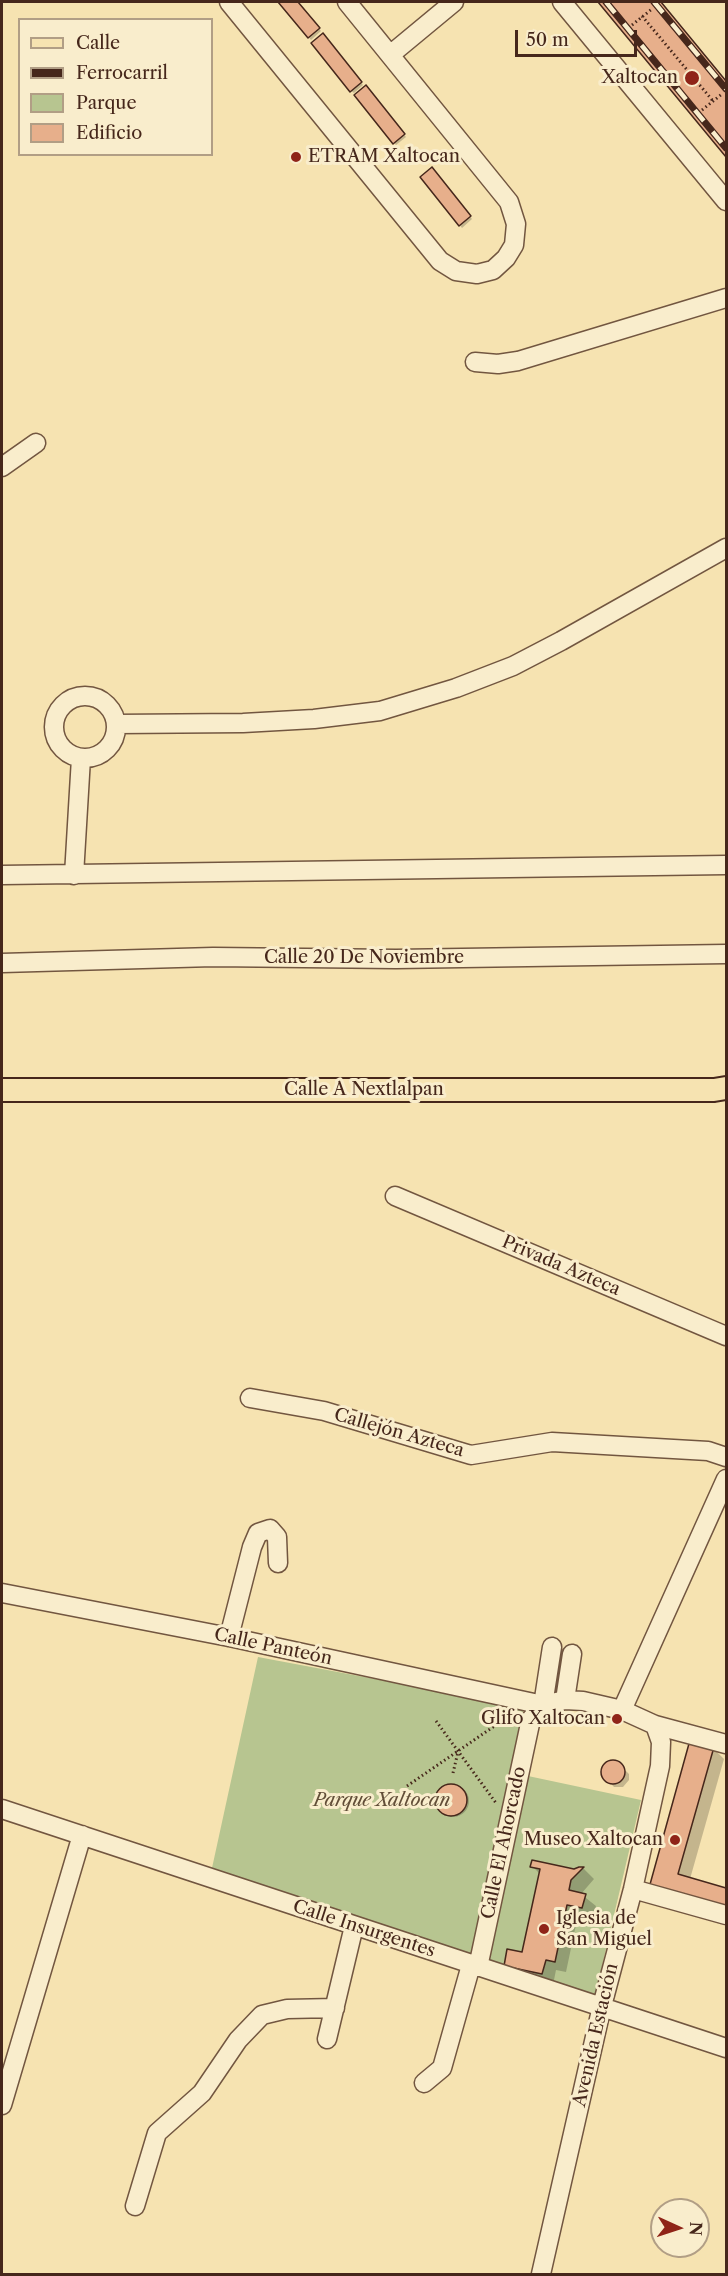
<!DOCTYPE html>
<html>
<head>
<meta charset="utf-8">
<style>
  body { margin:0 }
  #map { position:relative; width:728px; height:2276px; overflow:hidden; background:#f6e3b1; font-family:"Libre Caslon Text",serif }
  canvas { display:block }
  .frame { position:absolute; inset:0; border:3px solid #46271b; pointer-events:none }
  .legend { position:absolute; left:18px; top:18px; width:195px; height:138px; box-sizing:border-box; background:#f9edcc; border:2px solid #b19e85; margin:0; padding:8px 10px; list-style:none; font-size:18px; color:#46271b }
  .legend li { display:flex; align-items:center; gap:12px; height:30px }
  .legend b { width:30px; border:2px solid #b19e85 }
  .north { position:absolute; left:650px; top:2198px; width:60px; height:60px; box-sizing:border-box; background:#f9edcc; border:2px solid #b19e85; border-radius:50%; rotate:93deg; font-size:16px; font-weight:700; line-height:24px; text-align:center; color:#46271b }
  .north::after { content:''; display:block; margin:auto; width:21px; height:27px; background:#8f2418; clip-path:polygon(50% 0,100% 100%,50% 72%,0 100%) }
  .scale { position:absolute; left:515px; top:30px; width:122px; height:27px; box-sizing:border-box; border:3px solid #46271b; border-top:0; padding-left:8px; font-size:18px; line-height:21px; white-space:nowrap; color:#46271b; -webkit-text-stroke:4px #f9edcc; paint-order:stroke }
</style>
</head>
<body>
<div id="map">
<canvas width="728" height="2276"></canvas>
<div class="frame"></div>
<ul class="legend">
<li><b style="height:8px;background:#f6e3b1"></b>Calle</li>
<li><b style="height:8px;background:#46271b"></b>Ferrocarril</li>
<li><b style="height:16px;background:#b7c590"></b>Parque</li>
<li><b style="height:16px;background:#e7af8b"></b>Edificio</li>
</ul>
<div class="north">N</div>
<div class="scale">50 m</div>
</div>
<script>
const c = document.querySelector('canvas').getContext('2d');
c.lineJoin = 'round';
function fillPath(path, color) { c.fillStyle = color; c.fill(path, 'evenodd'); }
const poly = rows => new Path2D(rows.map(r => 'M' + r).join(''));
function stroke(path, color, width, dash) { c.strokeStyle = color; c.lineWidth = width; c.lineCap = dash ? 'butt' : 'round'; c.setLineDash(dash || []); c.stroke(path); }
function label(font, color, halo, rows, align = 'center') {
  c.font = font + ' "Libre Caslon Text",serif'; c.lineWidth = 6; c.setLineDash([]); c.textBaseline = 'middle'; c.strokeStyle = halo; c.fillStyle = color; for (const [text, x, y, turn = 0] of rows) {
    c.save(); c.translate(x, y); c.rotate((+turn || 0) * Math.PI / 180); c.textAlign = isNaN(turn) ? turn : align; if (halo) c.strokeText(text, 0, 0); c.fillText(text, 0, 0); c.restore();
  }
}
fillPath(poly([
  [258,1657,524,1707,471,1955,212,1868],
  [528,1776,641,1800,595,1996,488,1962]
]), '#b7c590');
fillPath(poly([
  [280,2,297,2,321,31,311,40],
  [600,2,661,2,726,81,726,155],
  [325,37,363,85,354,93,351,91],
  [368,90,406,137,396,145,356,96],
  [434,172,472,219,462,228,422,178],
  [713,1748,724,1759,690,1879,726,1890,726,1917,661,1899],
  [608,1763,618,1763,629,1774,629,1780,623,1787,614,1787,603,1775,603,1768],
  '437 1801a16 16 0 1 1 32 0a16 16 0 1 1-32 0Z',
  [532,1866,574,1871,579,1868,584,1869,594,1879,581,1894,596,1906,593,1918,578,1915,566,1972,556,1970,553,1985,506,1966,523,1954,540,1874]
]), '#0003');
const building = poly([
  [278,2,298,2,320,28,308,38,278,2],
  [598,2,661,2,726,81,726,157,598,2],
  [323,33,362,82,350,92,311,43,323,33],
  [366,85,405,134,393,144,354,95,366,85],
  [432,167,471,216,459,226,420,177,432,167],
  [690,1740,714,1747,678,1874,726,1888,726,1910,649,1888,690,1740],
  '601 1772a12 12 0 1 1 24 0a12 12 0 1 1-24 0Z',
  '435 1800a16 16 0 1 1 32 0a16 16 0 1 1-32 0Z',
  [532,1860,574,1869,579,1867,584,1867,571,1880,569,1890,586,1894,582,1908,567,1905,555,1962,546,1960,542,1974,504,1966,507,1949,522,1952,540,1869,530,1867,532,1860]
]);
fillPath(building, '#e7af8b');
stroke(building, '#46271b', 1.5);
const minor = poly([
  [229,2,440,261,456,271,477,274,493,270,506,258,514,245,516,224,509,202,347,2],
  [562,2,726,201],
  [390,55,454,2],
  [475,362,498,364,518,361,726,298],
  [2,467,36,443],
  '54 727a31 31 0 1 1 62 0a31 31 0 1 1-62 0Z',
  [116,724,243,723,314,719,380,711,456,688,513,666,561,641,726,548],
  [2,875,726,865],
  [74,875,81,758],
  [2,963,213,957,396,959,726,954],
  [395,1196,726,1336],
  [250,1398,324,1411,471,1455,552,1442,708,1451,726,1457],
  [2,1593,229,1637,543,1705,552,1647],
  [229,1637,252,1547,258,1533,270,1529,277,1537,278,1563],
  [565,1700,572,1654],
  [622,1710,726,1479],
  [2,1809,726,2048],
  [633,1889,726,1915],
  [478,1967,531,1719,543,1705,565,1700,583,1701,622,1710,655,1725,726,1744],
  [327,2039,354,1926],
  [424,2083,442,2068,471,1965],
  [2,2105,82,1835],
  [135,2206,157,2133,202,2093,238,2040,262,2015,287,2009,335,2008],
  [541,2274,602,2006,633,1889,660,1766,661,1742,655,1725]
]);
const major = poly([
  [2,1090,714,1090,726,1088]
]);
stroke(minor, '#725640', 21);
stroke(major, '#46271b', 26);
stroke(poly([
  [642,16,713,101],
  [632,25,652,9],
  [702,110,722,94],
  [436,1721,496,1803],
  [453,1773,458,1752],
  [407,1786,512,1714]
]), '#46271b', 3, [1.5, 3]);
stroke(minor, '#f9edcc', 18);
stroke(major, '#f6e3b1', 22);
const rail = poly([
  [606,2,726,148],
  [654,2,726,89]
]);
stroke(rail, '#46271b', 7);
stroke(rail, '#f9edcc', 4.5, [14]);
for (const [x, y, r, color] of [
  [692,78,8,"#8f2418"],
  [296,157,6,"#8f2418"],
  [617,1719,6,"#8f2418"],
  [675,1840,6,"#8f2418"],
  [544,1929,6,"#8f2418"]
]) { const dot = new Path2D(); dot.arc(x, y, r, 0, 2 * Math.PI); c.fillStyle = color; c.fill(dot); stroke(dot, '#f9edcc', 2); }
label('18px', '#46271b', '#f9edcc', [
  ["Xaltocan",678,78],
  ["ETRAM Xaltocan",308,157,"left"],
  ["Glifo Xaltocan",605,1719],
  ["Museo Xaltocan",663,1840],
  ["Iglesia de",556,1919,"left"],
  ["San Miguel",556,1940,"left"]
], 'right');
label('18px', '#46271b', '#f9edcc', [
  ["Calle 20 De Noviembre",364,958],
  ["Calle A Nextlalpan",364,1090],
  ["Privada Azteca",561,1266,23],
  ["Callejón Azteca",399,1433,16],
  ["Calle Panteón",273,1647,12],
  ["Calle El Ahorcado",504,1843,-78],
  ["Calle Insurgentes",364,1929,18],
  ["Avenida Estación",596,2035,-77]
]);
label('italic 18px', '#624e38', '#f9edcc', [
  ["Parque Xaltocan",382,1801]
]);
</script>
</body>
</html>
